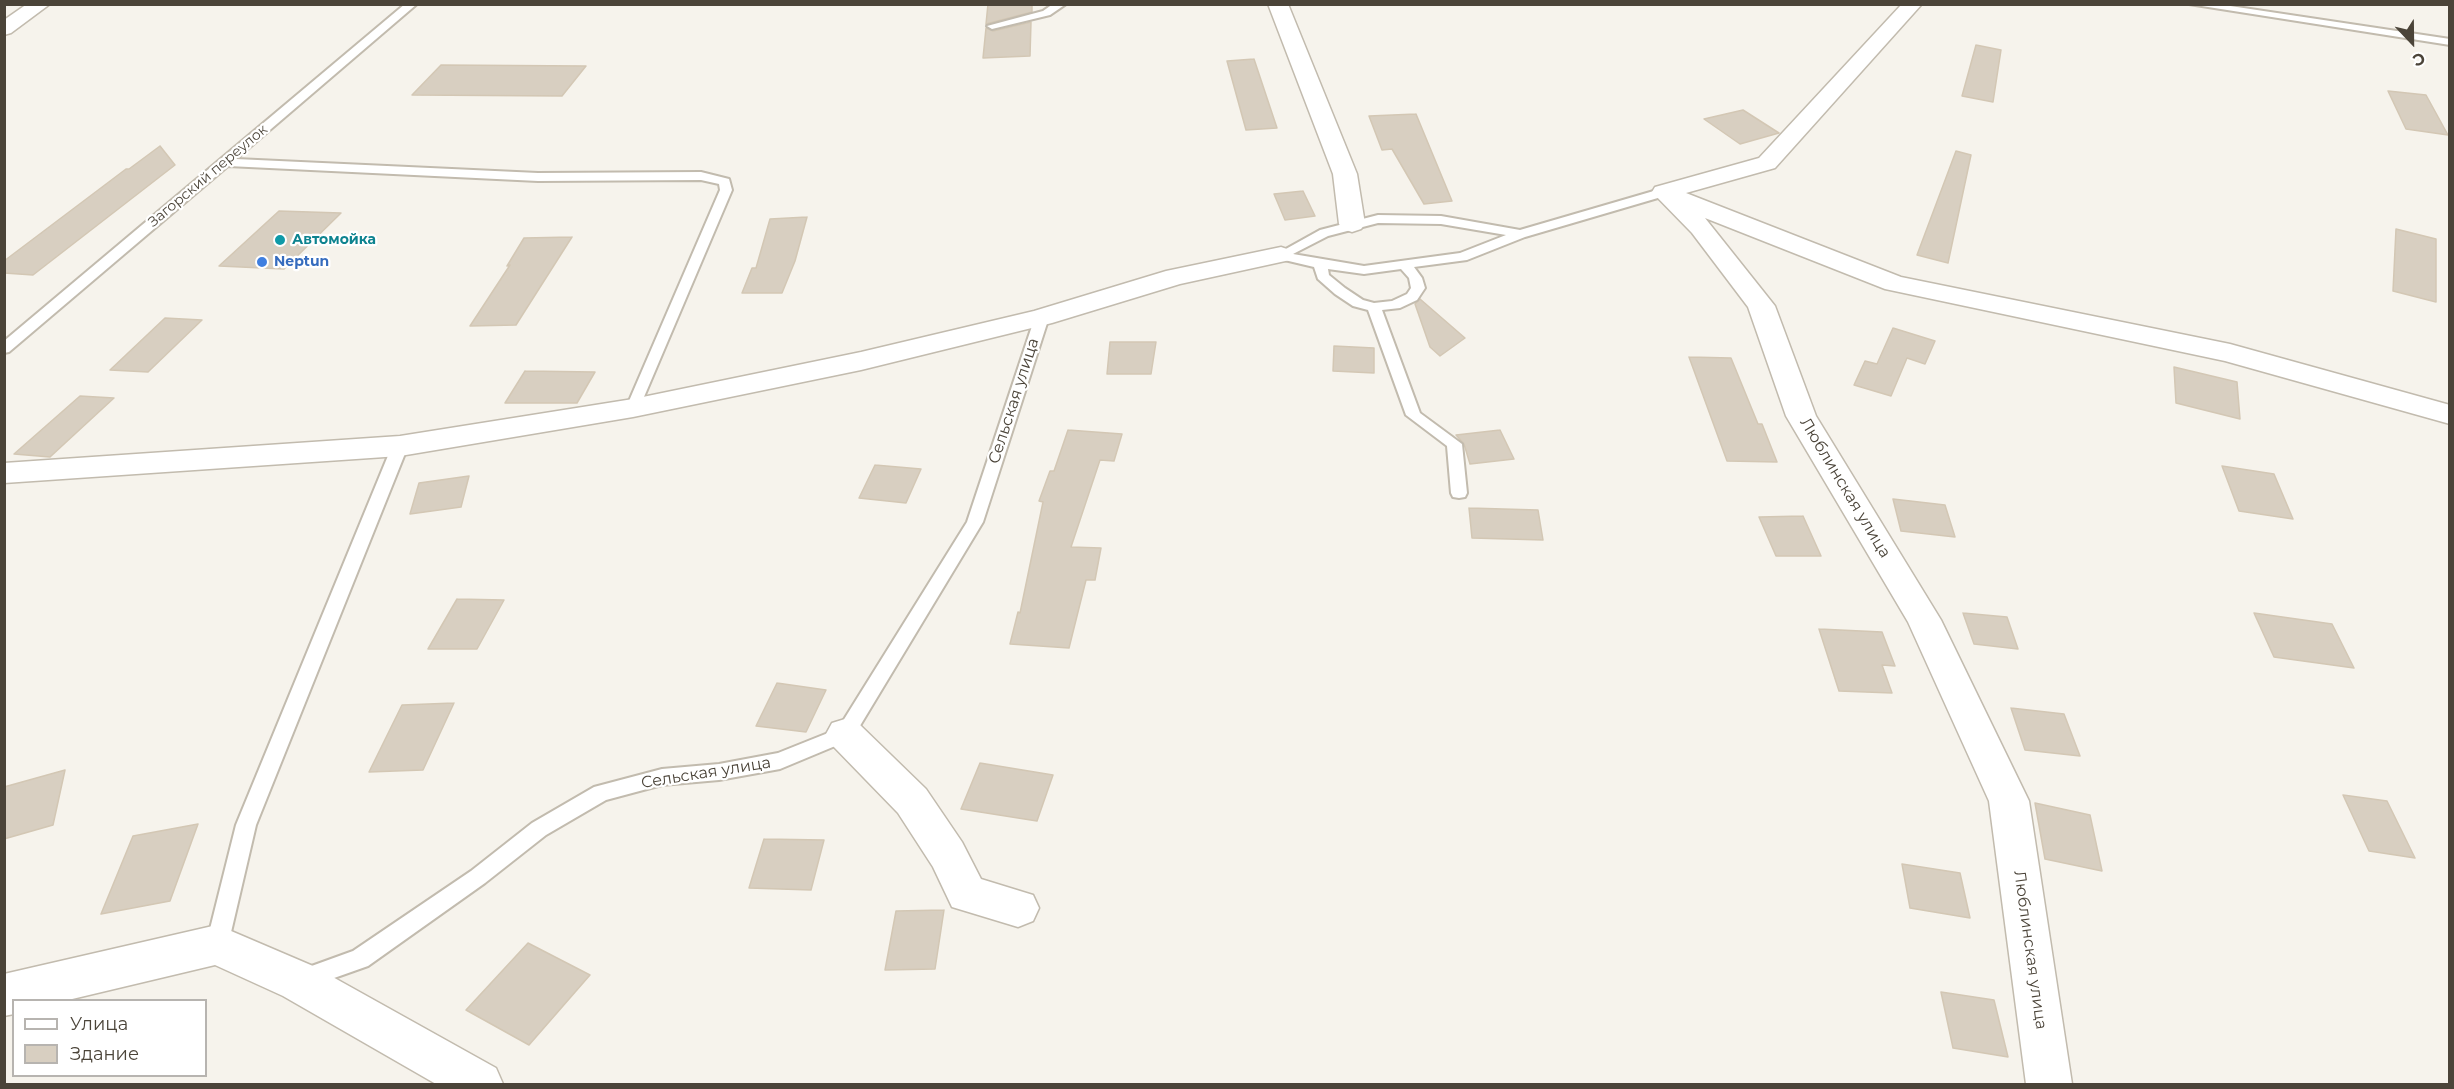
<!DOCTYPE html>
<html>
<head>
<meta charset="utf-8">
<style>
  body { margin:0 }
  #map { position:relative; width:2454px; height:1089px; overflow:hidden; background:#f6f3ec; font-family:Montserrat,sans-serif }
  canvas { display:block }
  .frame { position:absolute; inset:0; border:6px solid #4b4439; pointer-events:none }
  .legend { position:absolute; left:12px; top:999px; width:195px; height:78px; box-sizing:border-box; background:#fff; border:2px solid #b7b4b0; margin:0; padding:8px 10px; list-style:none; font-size:18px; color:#4b4439 }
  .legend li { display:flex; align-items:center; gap:12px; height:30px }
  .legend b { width:30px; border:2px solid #b7b4b0 }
  .north { position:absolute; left:2382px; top:12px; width:60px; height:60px; -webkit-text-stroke:4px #fff; paint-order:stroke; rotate:158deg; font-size:16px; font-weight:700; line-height:24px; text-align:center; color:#4b4439 }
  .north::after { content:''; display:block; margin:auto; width:21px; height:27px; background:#4b4439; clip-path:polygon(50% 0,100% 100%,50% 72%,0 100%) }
</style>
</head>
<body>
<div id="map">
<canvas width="2454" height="1089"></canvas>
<div class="frame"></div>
<ul class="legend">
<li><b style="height:8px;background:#fff"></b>Улица</li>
<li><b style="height:16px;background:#d8cfc1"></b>Здание</li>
</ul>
<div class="north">С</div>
</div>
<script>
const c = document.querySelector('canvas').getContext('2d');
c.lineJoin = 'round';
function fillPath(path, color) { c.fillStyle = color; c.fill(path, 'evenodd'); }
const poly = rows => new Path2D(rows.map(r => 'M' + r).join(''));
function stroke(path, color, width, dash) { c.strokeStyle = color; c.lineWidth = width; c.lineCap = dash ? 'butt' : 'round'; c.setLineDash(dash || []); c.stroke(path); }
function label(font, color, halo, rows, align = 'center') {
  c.font = font + ' Montserrat,sans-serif'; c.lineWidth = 4.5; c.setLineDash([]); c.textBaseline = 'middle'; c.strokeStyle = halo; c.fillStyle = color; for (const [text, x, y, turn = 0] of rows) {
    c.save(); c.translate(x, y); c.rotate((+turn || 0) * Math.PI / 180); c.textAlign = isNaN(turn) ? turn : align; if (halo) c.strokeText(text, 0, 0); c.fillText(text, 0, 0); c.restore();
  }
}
const building = poly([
  [988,4,1032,4,1032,12,986,24,988,4],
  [1031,22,1030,56,983,58,986,28,993,31,1031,22],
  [1976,45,2001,50,1993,102,1962,96,1976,45],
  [1254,59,1277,128,1246,130,1227,61,1254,59],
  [441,65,586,66,562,96,412,95,441,65],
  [2388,91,2426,95,2448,135,2406,129,2388,91],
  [1743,110,1779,133,1740,144,1704,119,1743,110],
  [1416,114,1452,201,1424,204,1392,149,1382,150,1369,116,1416,114],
  [160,146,175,165,33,275,4,273,4,261,126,169,129,169,160,146],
  [1956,151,1971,155,1948,263,1917,255,1956,151],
  [1303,191,1315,216,1285,220,1274,194,1303,191],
  [279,211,341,213,284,269,219,266,279,211],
  [807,217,795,261,782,293,742,293,752,268,756,268,770,219,807,217],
  [2396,229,2436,239,2436,302,2393,291,2396,229],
  [572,237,516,325,470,326,510,265,507,266,524,238,572,237],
  [1420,299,1465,338,1440,356,1430,347,1415,304,1420,299],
  [165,318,202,320,148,372,110,370,165,318],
  [1893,328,1935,341,1925,364,1907,358,1891,396,1854,385,1865,361,1877,364,1893,328],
  [1110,342,1156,342,1151,374,1107,374,1110,342],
  [1334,346,1374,348,1374,373,1333,371,1334,346],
  [1689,357,1731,358,1758,424,1762,424,1777,462,1727,461,1689,357],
  [2174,367,2237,382,2240,419,2176,403,2174,367],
  [525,371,595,372,577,403,505,403,525,371],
  [80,396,114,398,50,457,14,454,80,396],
  [1068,430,1122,434,1114,461,1100,460,1071,547,1101,548,1095,580,1086,580,1069,648,1010,644,1018,612,1020,613,1043,502,1039,501,1050,471,1054,471,1068,430],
  [1500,430,1514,459,1470,464,1464,444,1456,435,1500,430],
  [875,465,921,469,906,503,859,498,875,465],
  [2222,466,2274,474,2293,519,2239,511,2222,466],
  [469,476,461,507,410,514,419,483,469,476],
  [1893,499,1945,505,1955,537,1901,531,1893,499],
  [1469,508,1538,510,1543,540,1472,538,1469,508],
  [1803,516,1821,556,1776,556,1759,517,1803,516],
  [457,599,504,600,477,649,428,649,457,599],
  [1963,613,2007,617,2018,649,1974,644,1963,613],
  [2254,613,2332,624,2354,668,2274,657,2254,613],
  [1819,629,1882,632,1895,666,1882,665,1892,693,1839,691,1819,629],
  [777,683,826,690,806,732,756,726,777,683],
  [454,703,423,770,369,772,402,705,454,703],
  [2011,708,2064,714,2080,756,2025,750,2011,708],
  [980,763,1053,775,1037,821,961,809,980,763],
  [65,770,53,825,4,839,4,787,65,770],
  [2343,795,2387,801,2415,858,2369,851,2343,795],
  [2035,803,2090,815,2102,871,2045,859,2035,803],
  [198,824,170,901,101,914,133,836,198,824],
  [764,839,824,840,811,890,749,888,764,839],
  [1902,864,1960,873,1970,918,1910,908,1902,864],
  [944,910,935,969,885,970,896,911,944,910],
  [528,943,590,975,529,1045,466,1010,528,943],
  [1941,992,1994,1000,2008,1057,1953,1048,1941,992]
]);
fillPath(building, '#d8cfc1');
stroke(building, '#d3c7b4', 1.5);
const service = poly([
  [405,4,417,4,236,159,538,173,701,172,729,179,732,190,638,411,633,413,626,408,720,190,719,184,701,180,538,181,228,166,9,352,4,353,4,341,405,4],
  [1053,4,1066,4,1050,15,992,29,987,26,1043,11,1053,4],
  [2189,4,2217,4,2450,39,2450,45,2189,4],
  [1664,188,1668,189,1668,195,1525,237,1467,260,1414,267,1422,278,1425,288,1417,300,1400,308,1382,310,1420,413,1462,444,1467,493,1465,497,1459,498,1453,497,1451,493,1447,446,1406,415,1368,310,1353,306,1335,294,1318,279,1314,267,1276,258,1275,255,1320,230,1378,215,1441,216,1520,230,1664,188],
  [1378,223,1441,224,1506,235,1460,253,1364,266,1293,254,1328,236,1378,223],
  [1328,269,1364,274,1401,269,1409,278,1411,288,1407,294,1392,301,1374,303,1363,300,1345,288,1329,275,1328,269],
  [1042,313,1049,317,983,522,852,739,780,769,719,780,662,785,606,800,546,835,485,883,368,966,303,989,295,986,292,979,295,972,353,951,471,871,532,823,594,787,662,769,719,764,778,753,838,729,967,522,1035,317,1042,313],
  [400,441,408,446,256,825,228,945,225,952,217,955,209,952,206,945,236,825,392,446,400,441]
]);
const minor = poly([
  [27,4,50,4,11,33,4,35,4,20,27,4],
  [1268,4,1288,4,1357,174,1365,224,1361,229,1352,232,1343,229,1339,224,1333,174,1268,4],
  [1902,4,1922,4,1775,168,1686,193,1901,277,2230,344,2450,405,2450,424,2225,361,1885,289,1705,218,1775,306,1816,416,1941,620,2029,801,2072,1084,2026,1084,1989,801,1908,622,1786,416,1748,307,1692,233,1652,192,1655,187,1759,158,1902,4],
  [1281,247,1290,250,1294,255,1290,260,1180,284,1052,323,861,370,633,417,400,456,4,483,4,463,400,436,633,399,861,352,1034,311,1166,271,1281,247],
  [845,719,858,723,926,789,962,842,981,879,1033,895,1039,908,1033,921,1018,927,952,907,933,867,898,813,832,745,826,734,832,723,845,719],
  [217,925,313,966,496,1068,503,1084,436,1084,283,996,215,965,68,1000,14,1000,14,1014,4,1016,4,974,217,925]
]);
stroke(service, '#c2bbae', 4);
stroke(minor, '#c2bbae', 3);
fillPath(service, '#fff');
fillPath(minor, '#fff');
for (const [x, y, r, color] of [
  [280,240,6,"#0f9aa8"],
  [262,262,6,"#3f7fe0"]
]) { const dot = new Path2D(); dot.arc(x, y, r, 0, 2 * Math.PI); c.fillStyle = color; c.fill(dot); stroke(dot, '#fff', 2); }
label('14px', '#4b4439', '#fff', [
  ["Загорский переулок",208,176,-40]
]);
label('bold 14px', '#0d838f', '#fff', [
  ["Автомойка",292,240]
], 'left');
label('bold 14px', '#366cbe', '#fff', [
  ["Neptun",274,262]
], 'left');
label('16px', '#4b4439', '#fff', [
  ["Сельская улица",1014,401,-72],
  ["Люблинская улица",1845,488,59],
  ["Сельская улица",706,773,-9],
  ["Люблинская улица",2030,950,82]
]);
</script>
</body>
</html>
